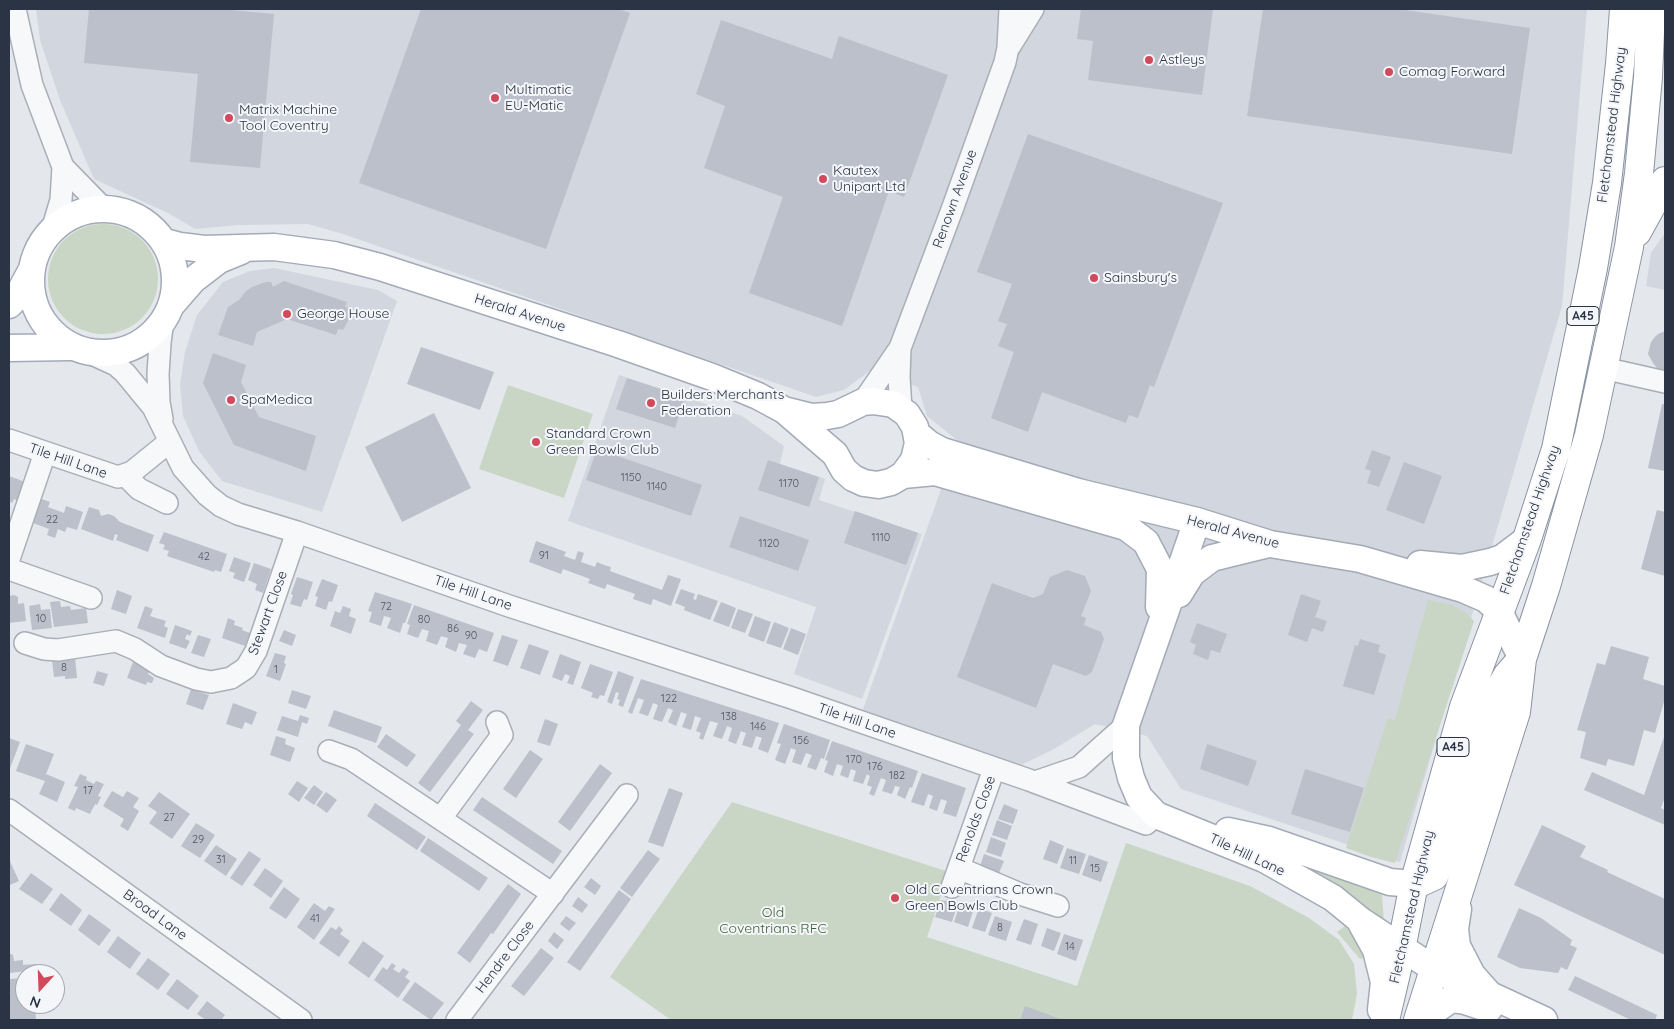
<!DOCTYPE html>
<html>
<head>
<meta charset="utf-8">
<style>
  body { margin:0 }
  #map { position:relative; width:1674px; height:1029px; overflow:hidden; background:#e4e7ec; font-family:Quicksand,sans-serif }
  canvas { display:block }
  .frame { position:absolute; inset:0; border:10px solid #2b3445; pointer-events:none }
  .north { position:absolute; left:15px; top:964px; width:50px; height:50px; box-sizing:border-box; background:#f4f6f9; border:1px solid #a4a8b1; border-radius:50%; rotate:200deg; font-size:14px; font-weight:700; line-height:20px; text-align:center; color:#2b3445 }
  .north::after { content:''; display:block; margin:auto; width:18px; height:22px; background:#d1495b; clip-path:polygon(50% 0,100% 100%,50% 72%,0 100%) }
</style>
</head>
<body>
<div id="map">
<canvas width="1674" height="1029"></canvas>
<div class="frame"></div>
<div class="north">N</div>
</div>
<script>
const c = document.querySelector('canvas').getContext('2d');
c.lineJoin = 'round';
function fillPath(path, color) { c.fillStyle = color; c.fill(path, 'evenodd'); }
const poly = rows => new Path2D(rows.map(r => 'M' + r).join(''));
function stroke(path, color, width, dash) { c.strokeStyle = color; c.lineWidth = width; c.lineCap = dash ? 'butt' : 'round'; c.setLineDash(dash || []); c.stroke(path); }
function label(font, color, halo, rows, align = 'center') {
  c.font = font + ' Quicksand,sans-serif'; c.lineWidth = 4; c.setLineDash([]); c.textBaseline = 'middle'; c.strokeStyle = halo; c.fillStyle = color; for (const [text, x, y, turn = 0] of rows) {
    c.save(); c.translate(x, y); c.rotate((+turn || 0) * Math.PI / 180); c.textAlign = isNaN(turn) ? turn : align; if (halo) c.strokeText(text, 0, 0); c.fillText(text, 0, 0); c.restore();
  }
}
fillPath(poly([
  [36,9,1587,9,1562,306,1400,862,1181,789,1147,736,1095,724,1054,749,1017,767,861,715,958,441,927,416,918,387,871,370,844,390,816,397,343,234,308,224,239,225,195,229,170,214,94,179,60,100,40,40],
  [1665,233,1665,290,1646,286,1651,253],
  [274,268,378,290,397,301,322,512,222,481,199,451,183,416,180,385,185,352,197,315,223,282,250,271],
  [619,375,742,416,784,446,780,464,825,479,819,500,922,534,862,699,794,674,816,607,568,521]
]), '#d2d6de');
fillPath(poly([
  '48 279a55 55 0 1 1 110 0a55 55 0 1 1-110 0Z',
  [508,385,593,414,564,498,479,469],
  [1428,600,1452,605,1466,613,1474,621,1395,863,1371,857,1346,848,1388,718,1395,720],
  [732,802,949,872,927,937,1077,986,1126,843,1250,886,1309,918,1339,940,1354,964,1357,994,1352,1020,671,1020,610,977],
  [1254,840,1316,863,1382,894,1384,923],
  [1345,926,1358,941,1368,957,1360,959,1337,932]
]), '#c9d6c5');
fillPath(poly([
  [89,9,221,9,274,14,260,168,190,162,198,74,84,63],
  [421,9,619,9,630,13,546,249,359,183],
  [1081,9,1213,9,1202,95,1088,80,1093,41,1077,39],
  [1263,9,1398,9,1530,28,1512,154,1247,116],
  [721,20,832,59,839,36,948,75,904,197,889,191,842,326,749,293,783,197,704,168,725,106,696,94],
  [1028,134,1223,203,1154,387,1150,385,1138,418,1129,415,1126,423,1042,392,1028,432,991,418,1014,352,998,346,1007,324,998,321,1012,284,977,272],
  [284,281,347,302,345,307,350,308,349,319,343,330,338,329,336,335,287,319,257,332,253,346,218,335,228,307,239,300,246,291,252,287,266,282,271,282,273,287],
  [1665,331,1665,371,1657,368,1653,363,1648,354,1651,342,1654,338,1658,334],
  [421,347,494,372,480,410,407,384],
  [213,353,246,365,241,382,259,417,316,436,306,471,234,445,203,383],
  [627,378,685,397,675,428,616,409],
  [1662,404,1665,404,1665,471,1648,468],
  [434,413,471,488,402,522,365,447],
  [597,449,702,485,691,516,586,480],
  [1372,450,1391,457,1379,487,1367,483,1371,471,1365,469],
  [768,460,819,477,809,507,758,490],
  [1404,462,1442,476,1424,524,1386,510],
  [9,476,28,483,21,502,14,499,12,503,9,501],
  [39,498,50,502,48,507,64,513,66,506,83,512,77,530,67,527,65,532,58,529,55,538,47,535,49,529,25,520],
  [89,507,99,510,101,516,108,514,114,516,120,522,154,535,148,552,116,540,118,535,115,534,113,541,81,529],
  [1657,510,1665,512,1665,576,1641,569],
  [855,511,918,533,906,565,844,543],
  [740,516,809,540,798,571,729,547],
  [164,532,227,554,221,572,215,570,214,572,167,556,169,551,163,549,165,545,159,543],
  [536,541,566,552,564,556,575,560,578,551,584,553,581,562,595,567,597,562,604,565,611,567,610,571,662,590,668,575,681,579,671,606,653,599,651,605,633,599,635,594,607,584,605,589,588,583,590,579,563,569,561,574,529,562],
  [234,557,251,563,244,582,233,578,235,573,229,571],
  [254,563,271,569,263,593,255,590,257,584,248,580],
  [1067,570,1085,576,1091,591,1081,616,1086,618,1084,625,1101,632,1104,639,1092,672,1086,676,1053,664,1036,708,957,677,992,583,1033,598,1043,594,1050,577],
  [297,577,313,582,307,600,304,599,301,607,290,604,293,595,291,594],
  [322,579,338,585,332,602,329,601,326,610,315,606,318,597,315,596],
  [681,589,695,594,693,599,696,600,698,594,718,601,710,620,684,610,685,607,675,603],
  [117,590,132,596,126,614,111,609],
  [375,592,412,604,405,623,403,623,400,633,387,628,391,618,388,617,384,616,381,626,369,622,372,612,368,611],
  [1301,594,1321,601,1315,617,1327,621,1323,632,1312,628,1307,642,1288,635],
  [14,595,18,597,18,604,24,603,26,621,9,623,9,596],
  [60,601,61,607,70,606,71,610,86,608,88,623,54,627,50,602],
  [721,602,736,608,729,627,713,621],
  [40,604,41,610,50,609,52,628,32,630,29,606],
  [414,605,494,633,487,652,479,649,475,658,463,654,467,645,459,643,456,652,445,647,448,638,441,636,437,645,426,641,429,631,422,629,418,638,407,634,410,625,407,624],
  [145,606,153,609,150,616,166,621,164,626,168,628,165,638,137,628],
  [343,606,351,609,349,616,356,619,351,634,330,626,335,611,340,613],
  [738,609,753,614,745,633,731,628],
  [755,616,771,622,764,642,748,636],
  [228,618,235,621,234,625,243,628,242,630,250,633,245,646,222,638],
  [774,622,789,628,781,648,766,643],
  [1197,623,1227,634,1220,653,1211,650,1208,660,1193,654,1196,645,1190,642],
  [175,625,192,631,190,636,187,634,185,639,190,641,186,649,169,643],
  [791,628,806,634,798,655,783,649],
  [284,630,296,635,292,646,279,641],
  [198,635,211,639,204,657,191,653],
  [502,635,518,640,508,666,493,661],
  [1360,639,1380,645,1378,652,1386,655,1374,695,1343,686,1355,645,1358,646],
  [529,644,549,651,540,675,520,668],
  [1611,646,1649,657,1643,679,1665,686,1665,698,1655,733,1644,730,1634,766,1608,759,1606,766,1580,758,1586,732,1577,730,1597,663,1605,665],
  [275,653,286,656,284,663,286,664,280,681,266,676],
  [560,654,581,662,573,685,567,683,570,676,565,674,562,681,552,677],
  [75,657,77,678,65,679,65,676,54,677,52,660],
  [133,662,144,666,144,668,150,670,148,674,154,678,152,683,147,682,146,685,127,678],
  [590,664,613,672,604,696,600,695,598,699,591,697,593,693,581,688],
  [97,671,108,674,104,686,93,683],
  [618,671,634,677,623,707,618,705,620,700,617,699,619,693,616,692,612,704,607,702],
  [641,679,779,723,768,753,758,749,762,738,756,736,752,748,742,745,746,733,743,732,741,731,736,744,728,741,732,728,727,726,722,739,713,736,718,723,710,721,703,740,699,738,701,733,696,731,701,718,695,716,691,730,682,727,687,714,681,712,676,726,668,722,673,710,668,708,662,722,653,719,658,705,653,703,648,716,639,713,644,700,638,698,632,714,628,712],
  [191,689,209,695,203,710,186,704],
  [292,690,311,696,306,709,288,703],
  [471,701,483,710,468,730,474,734,430,792,418,783,461,725,456,721],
  [233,703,257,712,252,725,245,722,242,729,226,724],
  [334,710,382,727,376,743,328,726],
  [300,715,309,718,307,724,302,722,298,737,277,730,282,716,298,721],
  [545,719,558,724,550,746,537,742],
  [784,724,830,740,824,759,821,758,816,770,807,767,812,755,806,753,801,765,792,762,796,750,791,748,785,764,775,760,781,744,777,743],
  [386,734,416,755,407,767,377,747],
  [1665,734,1665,797,1661,808,1665,810,1665,825,1584,790,1592,772,1644,795],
  [276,736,286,739,285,744,295,748,290,762,270,755],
  [9,738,20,742,9,771],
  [832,741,918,771,912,788,910,787,905,799,897,795,900,787,895,786,892,794,882,791,886,780,881,778,874,796,869,794,872,787,867,785,870,776,868,775,867,774,863,784,853,781,856,771,851,769,848,778,840,775,843,766,837,764,833,776,824,772,828,761,825,760],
  [26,744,54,754,46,774,65,782,57,802,39,794,45,781,16,771],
  [1207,744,1257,761,1248,786,1200,769],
  [530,750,543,759,516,798,503,789],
  [600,764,612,773,570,831,558,822],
  [1305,769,1364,788,1350,832,1291,814],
  [922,773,966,788,956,817,943,813,947,801,941,799,937,811,929,808,933,796,928,794,924,806,911,802],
  [80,774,87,777,86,780,94,784,96,781,104,784,98,796,101,797,97,805,95,804,90,814,76,808,75,811,68,808,78,787,74,786],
  [297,781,308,788,299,802,288,794],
  [314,785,323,792,314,805,304,798],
  [669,788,683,793,663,847,648,842],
  [112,791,123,797,127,791,139,798,133,807,139,811,128,831,120,826,124,819,103,806],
  [159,792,190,814,172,839,149,823,157,812,148,806],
  [326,792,337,800,327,813,316,805],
  [482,797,562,851,553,864,473,810],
  [375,803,426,837,417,850,367,816],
  [1004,804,1018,810,1013,824,998,819],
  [997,820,1012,826,1007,840,992,835],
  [196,823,215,835,200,858,181,846],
  [1542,825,1586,846,1580,857,1608,870,1607,872,1665,899,1665,955,1514,885],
  [991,837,1006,843,1001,857,986,852],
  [428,838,488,878,479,891,420,851],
  [1050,840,1064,846,1057,864,1043,859],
  [216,845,237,859,226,876,204,861],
  [1067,848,1086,854,1079,874,1060,868],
  [648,850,660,859,632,897,620,888],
  [249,851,261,859,242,886,230,878],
  [984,854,1004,861,999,873,980,866],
  [1089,855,1108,862,1101,882,1082,875],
  [9,859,19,881,10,885,9,883],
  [265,868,283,881,271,898,253,885],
  [31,873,53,889,42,904,19,889],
  [591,878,601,886,595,895,584,887],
  [508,884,521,894,493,934,491,933,470,963,457,953],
  [284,887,300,899,286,919,269,908],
  [619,890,631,899,580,971,567,962],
  [61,893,82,910,71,926,49,910],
  [578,897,588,905,582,913,572,906],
  [947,899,953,901,952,904,957,906,952,922,935,917,941,900,946,901],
  [961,901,975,905,968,927,954,922],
  [314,903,325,911,329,906,335,909,314,940,297,927],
  [979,908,992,913,985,932,972,928],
  [1519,908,1541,918,1572,940,1570,945,1577,948,1567,970,1561,967,1558,973,1520,968,1497,957],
  [89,914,111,930,99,946,78,930],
  [566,916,576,923,569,931,560,924],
  [995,916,1012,922,1006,941,988,935],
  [1024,919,1038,924,1031,945,1016,940],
  [339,926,343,930,340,934,350,941,339,957,319,943,331,927,336,930],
  [1047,928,1061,933,1054,951,1041,946],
  [554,932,564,940,557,949,548,941],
  [1064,934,1083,940,1076,961,1057,954],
  [118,936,141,953,130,969,107,952],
  [363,941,384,956,369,978,348,963],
  [541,948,554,958,524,996,511,986],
  [9,953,13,955,14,961,23,960,23,965,37,964,37,970,9,973],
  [148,958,170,974,158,990,136,974],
  [392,963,396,966,393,969,399,973,403,968,409,972,405,977,410,981,398,998,374,980,383,967,387,970],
  [1575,976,1657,1015,1655,1020,1631,1020,1568,990],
  [25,978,25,1004,35,1004,36,1020,10,1020,9,979],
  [177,979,199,996,188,1010,166,994],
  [415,982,444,1003,431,1020,402,1000],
  [207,1001,225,1015,221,1020,206,1020,197,1014],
  [1025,1006,1063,1020,1020,1020]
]), '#bbc0ca');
const minor = poly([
  [15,9,32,85,63,167,103,208],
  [1010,46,1033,9],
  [52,230,61,200,63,167],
  [900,348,899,377,901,409],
  [92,354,116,365,125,373,153,407,183,468,207,495,221,506,238,514,297,532,509,606,792,698,1029,780,1146,824,1156,815],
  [1603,368,1665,382],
  [863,402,900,348,953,207,1005,62,1008,48,1010,9],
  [162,419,159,402,158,374,160,343,163,320],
  [9,440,118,477,132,472,169,442],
  [128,474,130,480,139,489,167,503],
  [9,559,45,453],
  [9,569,91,598],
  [25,643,44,649,58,650,116,641,135,649,161,666,196,679,211,682,231,678,246,668,256,651,297,532],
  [329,751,351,759,553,894],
  [1035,782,1079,767,1126,725],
  [9,810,301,1020],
  [441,818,502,735,497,722],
  [959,868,1020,894,1058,906],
  [952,887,994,769],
  [457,1020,627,795]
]);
const major = poly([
  '31 281a72 72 0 1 1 144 0a72 72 0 1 1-144 0Z',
  [165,242,180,246,204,249,274,247,334,255,380,267,618,344,712,377,758,396,784,410,835,454,844,470,853,478,864,483,878,485,891,482,903,475,914,460,918,443,915,427,907,414,893,404,873,401,863,402,838,414,827,416,812,417,784,410],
  [173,303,193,280,219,260,241,251],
  [9,305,17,297,31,271],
  [9,348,70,347],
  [917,434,929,444,942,451,1078,492,1197,521,1270,544,1360,559,1463,589,1486,599,1499,611,1522,659],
  [903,475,935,472,1126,527,1146,542,1160,569,1159,607],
  [1197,521,1126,725,1126,758,1131,778,1139,797,1156,815,1264,859,1333,898,1360,920,1434,969,1544,1020],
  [1420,564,1462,568,1490,562,1502,558,1527,539],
  [1179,594,1192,573,1212,558,1269,544],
  [1228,831,1269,840,1390,882,1414,884],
  [1458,909,1455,929,1457,946,1472,975,1488,993],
  [1360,921,1376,950,1384,982,1381,1010],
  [1427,1020,1431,1013,1451,999,1465,1001,1489,1009]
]);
const highway = poly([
  [1637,232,1665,181],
  [1421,882,1434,876,1442,857,1493,701,1507,676,1521,660],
  [1385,1020,1397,969,1414,884,1464,707,1527,539,1556,449,1593,268,1607,183,1620,64,1624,9],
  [1418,1020,1516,712,1522,659,1546,586,1589,435,1629,247,1639,173,1648,77,1651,9]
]);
stroke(minor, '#a9aeb7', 24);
stroke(major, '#a3abb8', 29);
stroke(highway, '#8b94a3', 30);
stroke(minor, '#f7f8fa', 21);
stroke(major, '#fff', 26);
stroke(highway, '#fff', 28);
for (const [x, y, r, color] of [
  [1149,60,5,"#d1495b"],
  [1389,72,5,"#d1495b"],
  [495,98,5,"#d1495b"],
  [229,118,5,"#d1495b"],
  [823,179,5,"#d1495b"],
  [1094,278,5,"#d1495b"],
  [287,314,5,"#d1495b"],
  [231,400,5,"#d1495b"],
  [651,403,5,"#d1495b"],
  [536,442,5,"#d1495b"],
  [895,898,5,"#d1495b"]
]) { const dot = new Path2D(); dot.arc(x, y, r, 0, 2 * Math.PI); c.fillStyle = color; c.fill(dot); stroke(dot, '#f4f6f9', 2); }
label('11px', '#4f5766', null, [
  ["1150",631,478],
  ["1170",789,484],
  ["1140",657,487],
  ["22",52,520],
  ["1110",881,538],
  ["1120",769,544],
  ["91",544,556],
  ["42",204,557],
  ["72",386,607],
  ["10",41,619],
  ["80",424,620],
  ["86",453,629],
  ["90",471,636],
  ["8",64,668],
  ["1",276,670],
  ["122",669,699],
  ["138",729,717],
  ["146",758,727],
  ["156",801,741],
  ["170",854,760],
  ["176",875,767],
  ["182",897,776],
  ["17",88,791],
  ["27",169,818],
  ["29",198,840],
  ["31",221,860],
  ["11",1073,861],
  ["15",1095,869],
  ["41",315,919],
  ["8",1000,928],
  ["14",1070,947]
]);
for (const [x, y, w] of [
  [1583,316,32],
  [1453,747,32]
]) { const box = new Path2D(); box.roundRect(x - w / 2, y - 9.5, w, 19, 4); c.fillStyle = '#f4f6f9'; c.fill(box); stroke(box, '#2b3445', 1); }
label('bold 12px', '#2b3445', null, [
  ["A45",1583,316],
  ["A45",1453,747]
]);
label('14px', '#2b3445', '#f4f6f9', [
  ["Astleys",1159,60],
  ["Comag Forward",1399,72],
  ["Multimatic",505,90],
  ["EU-Matic",505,106],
  ["Matrix Machine",239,110],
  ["Tool Coventry",239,126],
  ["Kautex",833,171],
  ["Unipart Ltd",833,187],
  ["Sainsbury's",1104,278],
  ["George House",297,314],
  ["Builders Merchants",661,395],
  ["Federation",661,411],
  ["SpaMedica",241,400],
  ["Standard Crown",546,434],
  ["Green Bowls Club",546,450],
  ["Old Coventrians Crown",905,890],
  ["Green Bowls Club",905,906]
], 'left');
label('14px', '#2b3445', '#f4f6f9', [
  ["Fletchamstead Highway",1612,125,-83],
  ["Renown Avenue",955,199,-70],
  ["Herald Avenue",520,313,18],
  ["Tile Hill Lane",68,461,19],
  ["Fletchamstead Highway",1530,520,-71],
  ["Herald Avenue",1233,532,15],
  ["Tile Hill Lane",473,593,19],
  ["Stewart Close",268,613,-70],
  ["Tile Hill Lane",857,721,19],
  ["Renolds Close",976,819,-70],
  ["Tile Hill Lane",1247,855,25],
  ["Fletchamstead Highway",1412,907,-77],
  ["Broad Lane",155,915,36],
  ["Hendre Close",505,957,-53]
]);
label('14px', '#3f6138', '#f4f6f9', [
  ["Old",773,913],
  ["Coventrians RFC",773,929]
]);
</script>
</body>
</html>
